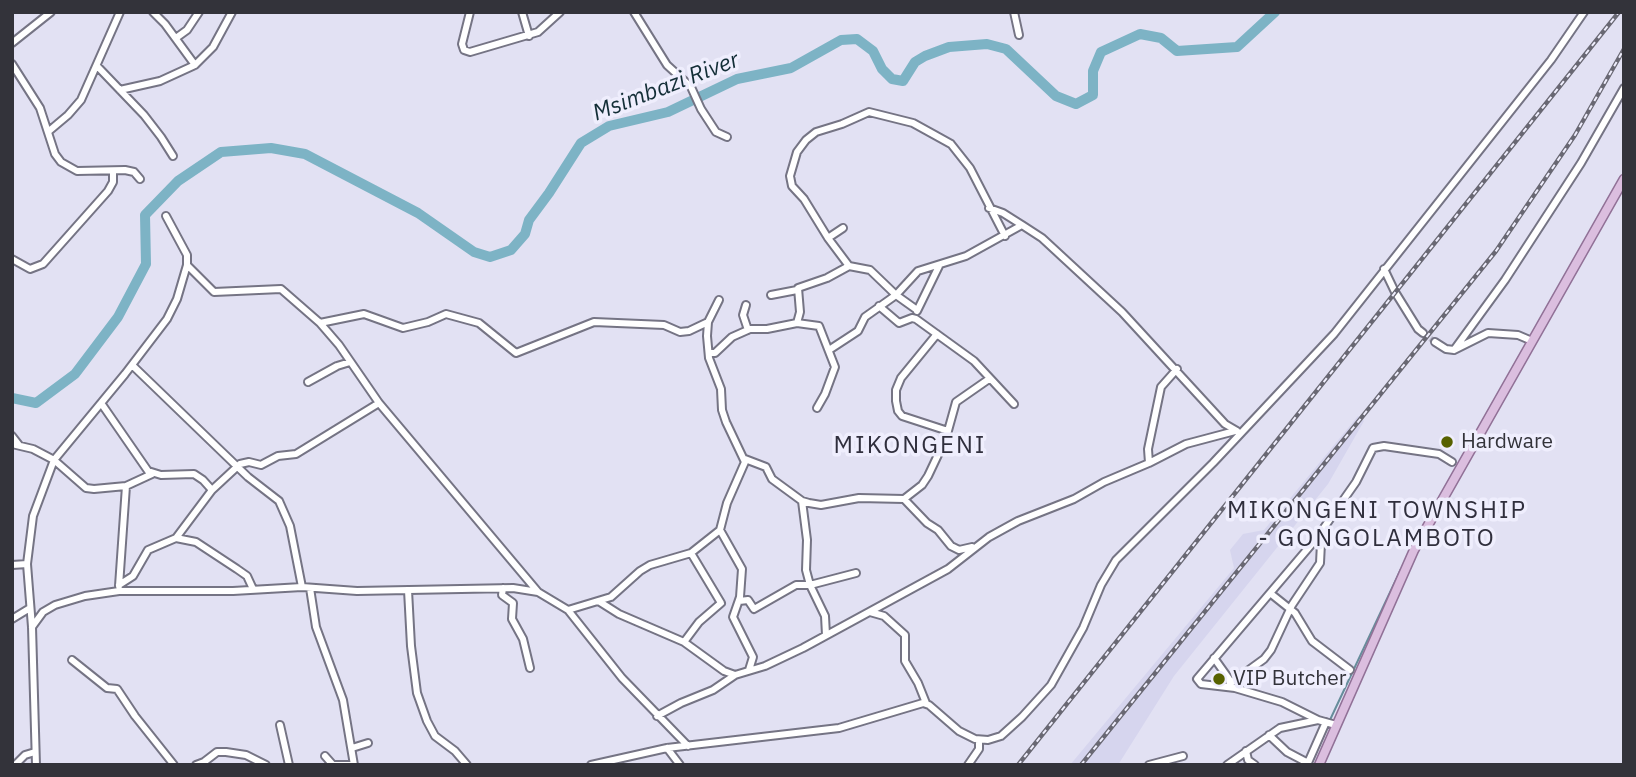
<!DOCTYPE html>
<html>
<head>
<meta charset="utf-8">
<style>
  body { margin:0 }
  #map { position:relative; width:1636px; height:777px; overflow:hidden; background:#e2e1f3; font-family:"IBM Plex Sans",sans-serif }
  canvas { display:block }
  .frame { position:absolute; inset:0; border:14px solid #33333a; pointer-events:none }
</style>
</head>
<body>
<div id="map">
<canvas width="1636" height="777"></canvas>
<div class="frame"></div>
</div>
<script>
const c = document.querySelector('canvas').getContext('2d');
c.lineJoin = 'round';
function fillPath(path, color) { c.fillStyle = color; c.fill(path, 'evenodd'); }
const poly = rows => new Path2D(rows.map(r => 'M' + r).join(''));
function stroke(path, color, width, dash) { c.strokeStyle = color; c.lineWidth = width; c.lineCap = dash ? 'butt' : 'round'; c.setLineDash(dash || []); c.stroke(path); }
function label(font, color, halo, rows, align = 'center') {
  c.font = font + ' "IBM Plex Sans",sans-serif'; c.lineWidth = 7; c.setLineDash([]); c.textBaseline = 'middle'; c.strokeStyle = halo; c.fillStyle = color; for (const [text, x, y, turn = 0] of rows) {
    c.save(); c.translate(x, y); c.rotate((+turn || 0) * Math.PI / 180); c.textAlign = isNaN(turn) ? turn : align; if (halo) c.strokeText(text, 0, 0); c.fillText(text, 0, 0); c.restore();
  }
}
fillPath(poly([
  [1358,416,1364,421,1328,484,1174,676,1118,765,1070,765,1234,568,1230,550,1243,534,1264,530]
]), '#d6d5ee');
stroke(poly([
  [1329,722,1401,569]
]), '#678d9b', 2);
stroke(poly([
  [12,398,36,403,75,374,118,317,146,264,145,215,178,181,221,152,271,148,305,154,418,213,474,252,490,257,511,250,525,234,529,220,549,193,581,143,609,126,668,112,737,79,791,68,841,40,857,39,873,51,882,69,892,79,903,81,915,62,925,56,949,47,987,44,1006,49,1056,96,1076,104,1093,95,1093,71,1101,52,1140,34,1161,38,1177,51,1237,47,1275,12]
]), '#7db3c5', 10);
stroke(poly([
  [1423,333,1435,342]
]), '#bfbece', 6, [6, 3]);
const minor = poly([
  [153,12,165,24,195,65],
  [470,12,462,44,464,50,470,52,538,32,560,12],
  [522,12,529,36],
  [634,12,667,65,691,87,701,109,716,132,727,137],
  [1014,12,1019,35],
  [176,38,187,30,199,12],
  [12,43,51,12],
  [12,64,40,108,55,154,61,162,77,171,125,170,134,172,140,179],
  [97,66,144,115,161,137,173,156],
  [120,90,160,81,195,65,213,47,232,12],
  [49,131,68,115,81,100,120,12],
  [989,208,1003,213,1022,225],
  [828,238,843,228],
  [12,259,30,269,43,264,108,191,113,182,113,172],
  [187,265,214,292,281,289,320,323,339,345,379,403,538,592],
  [849,266,828,238,804,199,792,186,790,176,797,152,806,140,816,132,842,124,869,112,913,123,951,144,970,168,1005,236],
  [1384,269,1395,292,1418,329,1423,333],
  [771,295,797,290],
  [746,305,743,315,748,330],
  [879,306,899,323,912,318,916,319,974,361,1014,404],
  [917,311,939,266],
  [320,323,364,314,403,328,428,322,446,314,479,323,516,353,594,322,664,325,680,332,689,331,708,322],
  [797,323,800,312,798,288,827,278,849,266,870,270,896,295,917,310],
  [937,334,901,378,896,390,896,401,898,411,902,416,948,431],
  [1435,342,1446,349,1454,350,1488,333,1518,335,1532,341],
  [829,350,858,331,865,317,896,295,918,271,966,256,1022,225,1042,238,1122,312,1225,424,1237,431],
  [1454,350,1505,280,1581,163,1624,88],
  [709,353,715,353,732,337,750,329,767,329,797,323,819,326,835,367,825,394,817,408],
  [132,365,248,477,279,501,290,526,302,587],
  [308,382,337,366,350,362],
  [101,403,148,471,161,475,194,474,203,480,212,490],
  [12,436,19,445],
  [12,444,33,449,54,460,86,488,94,489,126,486,152,474],
  [745,459,766,467,772,479,802,501,809,503,821,505,859,498,904,499,922,485,928,476,946,438,956,402,989,379],
  [1149,463,1148,449,1161,387,1177,369],
  [904,499,927,523,938,530,951,546,959,550,972,547],
  [802,501,807,540,806,570,810,585,825,616,826,635],
  [720,530,742,569,740,597,733,617,753,657,749,670],
  [176,538,212,490,240,464,249,462,261,465,278,456,296,454,379,403],
  [12,565,27,564],
  [119,585,133,576,148,550,176,538,196,542,237,569,247,576,253,589],
  [119,586,126,486],
  [310,588,316,627,343,700,354,765],
  [503,588,502,595,513,603,512,619,523,639,530,668],
  [408,590,411,646,417,693,427,721,435,736,455,751,467,765],
  [1270,593,1295,613,1312,641,1350,670],
  [739,601,748,600,754,609,796,585,810,585,856,573],
  [600,602,619,614,684,642,724,671,735,675],
  [568,610,611,597,640,571,650,565,691,553,720,530,727,503,745,462,726,422,722,410,721,389,709,358,707,336,708,322,719,300],
  [870,612,884,616,905,635,905,661,918,683,926,703],
  [12,619,30,608],
  [32,627,43,612,55,605,85,596,119,591,233,591,302,587,357,591,513,588,538,592,568,610,622,678,688,746],
  [684,642,699,622,721,603,691,553],
  [1214,658,1229,679,1230,686],
  [72,660,107,688,117,689,135,716,174,765],
  [1231,683,1264,659,1271,650,1292,605,1320,563,1321,543,1316,539],
  [657,716,681,703,713,690,735,675,765,666,803,648,948,569,989,537,1018,521,1074,499,1104,482,1149,463,1186,444,1235,431],
  [1318,720,1282,702,1235,688,1201,684,1197,679,1316,539,1356,482,1373,448,1384,446,1439,454,1452,462],
  [280,725,289,765],
  [1269,735,1287,752,1308,763],
  [352,748,368,743],
  [667,748,680,765],
  [1246,751,1248,760,1255,765],
  [325,756,333,765],
  [15,765,25,755,35,752],
  [36,765,32,627,27,564,33,516,54,460,125,374,167,319,177,299,187,265,187,255,166,216],
  [196,765,204,762,217,752,226,752,246,755,266,765],
  [333,765,352,765],
  [591,765,667,748,839,728,923,703,929,705,959,731,975,739,988,740,1001,736,1022,717,1051,685,1083,628,1101,585,1116,560,1213,463,1334,334,1551,60,1584,12],
  [968,765,979,749,979,740],
  [1149,765,1183,756],
  [1227,765,1280,728,1318,720,1336,725],
  [1307,765,1326,722]
]);
const major = poly([
  [1319,765,1414,550,1624,179]
]);
stroke(minor, '#757484', 10);
stroke(major, '#917197', 11);
stroke(minor, '#fff', 6);
stroke(major, '#dbbedf', 8);
const rail = poly([
  [1018,765,1619,12],
  [1081,765,1496,251,1575,135,1624,49]
]);
stroke(rail, '#696873', 4.5);
stroke(rail, '#efeefd', 2, [5]);
for (const [x, y, r, color] of [
  [1447,442,7,"#576100"],
  [1219,679,7,"#576100"]
]) { const dot = new Path2D(); dot.arc(x, y, r, 0, 2 * Math.PI); c.fillStyle = color; c.fill(dot); stroke(dot, '#efeefd', 2.5); }
label('21px', '#33333a', '#efeefd', [
  ["Hardware",1461,442],
  ["VIP Butcher",1233,679]
], 'left');
label('italic 23px', '#132e37', '#efeefd', [
  ["Msimbazi River",666,87,-21]
]);
c.letterSpacing = '2px';
label('24px', '#302f3d', '#efeefd', [
  ["MIKONGENI",910,446],
  ["MIKONGENI TOWNSHIP",1377,511],
  ["- GONGOLAMBOTO",1377,539]
]);
c.letterSpacing = '0px';
</script>
</body>
</html>
